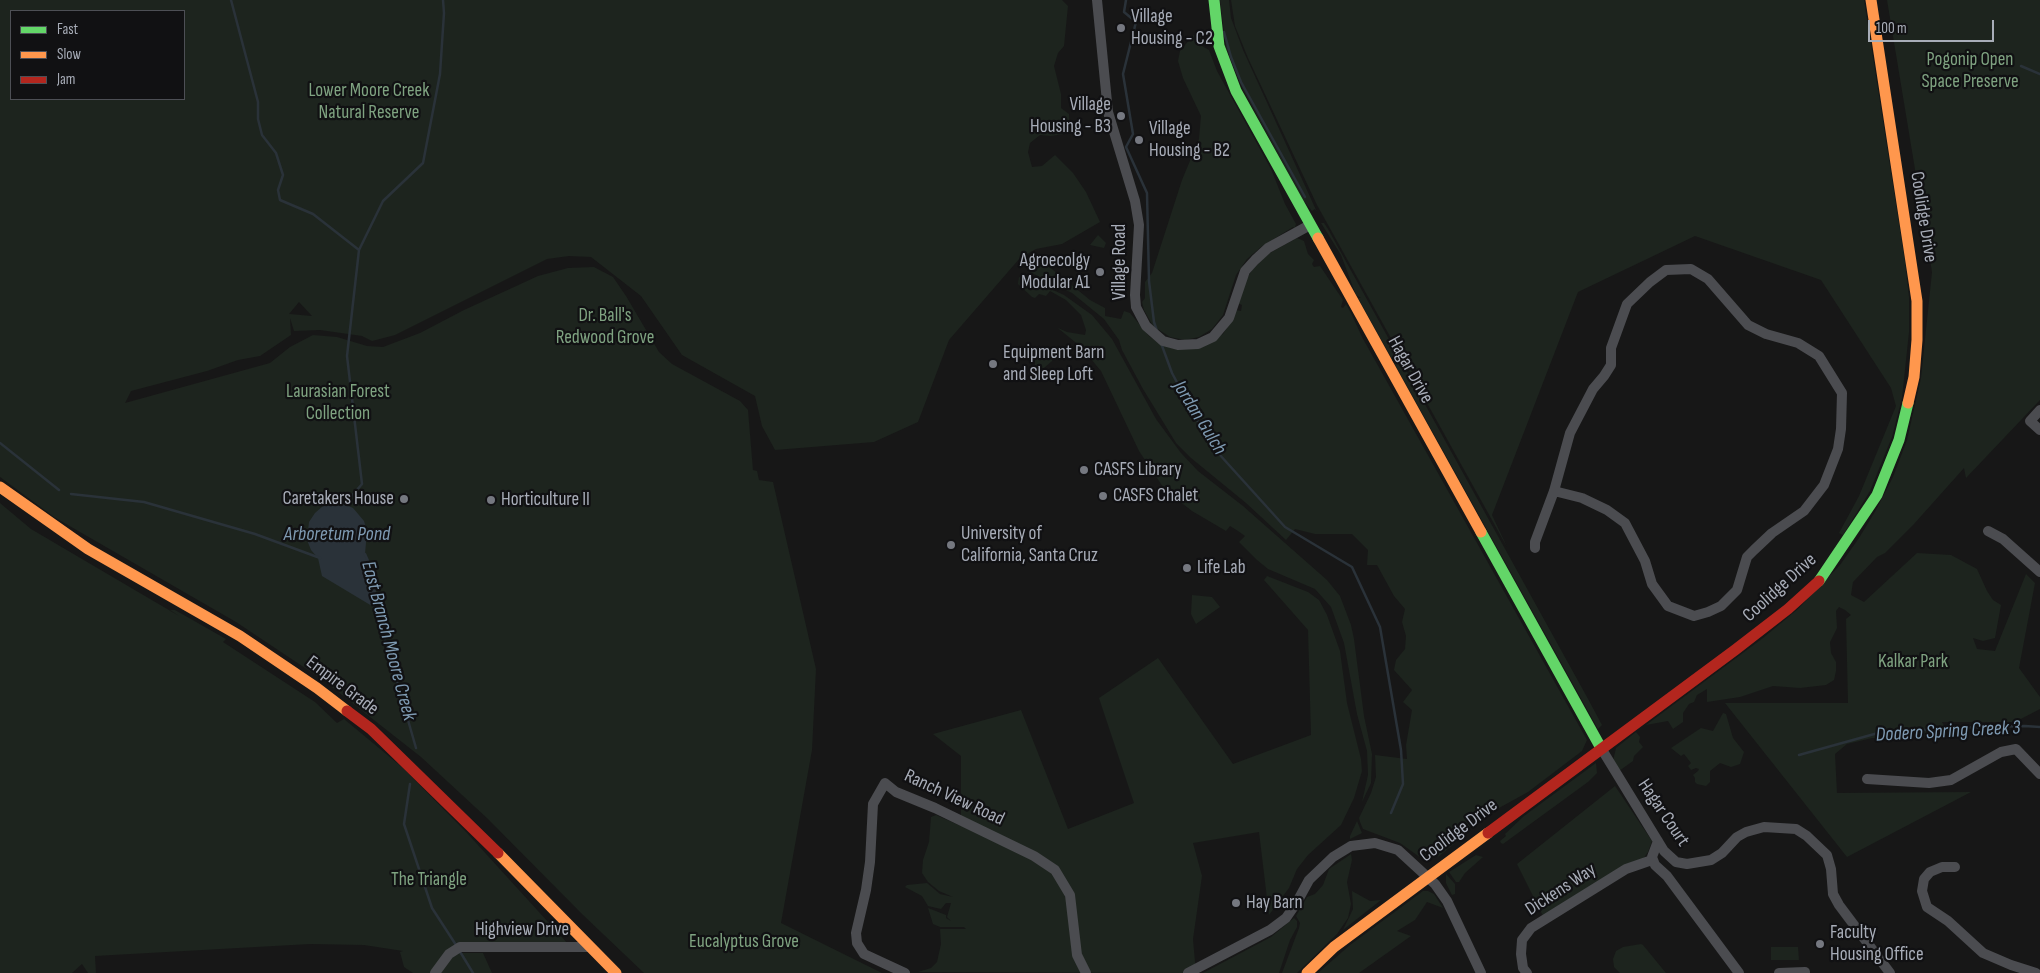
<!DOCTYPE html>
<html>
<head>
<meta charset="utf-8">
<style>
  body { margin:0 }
  #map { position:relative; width:2040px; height:973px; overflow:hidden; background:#171717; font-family:"Sofia Sans Condensed",sans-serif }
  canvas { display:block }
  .legend { position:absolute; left:10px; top:10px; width:175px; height:90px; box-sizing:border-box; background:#111113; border:1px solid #4d4f55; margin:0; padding:6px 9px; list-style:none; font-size:15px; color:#a8adb8 }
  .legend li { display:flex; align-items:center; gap:10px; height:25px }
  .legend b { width:25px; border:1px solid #4d4f55 }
  .scale { position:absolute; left:1868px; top:20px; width:126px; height:22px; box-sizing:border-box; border:2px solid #a8adb8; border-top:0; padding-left:6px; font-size:15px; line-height:18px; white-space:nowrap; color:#a8adb8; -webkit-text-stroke:4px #111113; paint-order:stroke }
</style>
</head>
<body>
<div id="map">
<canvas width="2040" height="973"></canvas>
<ul class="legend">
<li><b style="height:6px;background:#63d668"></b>Fast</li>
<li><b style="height:6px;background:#ff974d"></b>Slow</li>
<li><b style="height:6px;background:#b3261e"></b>Jam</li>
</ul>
<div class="scale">100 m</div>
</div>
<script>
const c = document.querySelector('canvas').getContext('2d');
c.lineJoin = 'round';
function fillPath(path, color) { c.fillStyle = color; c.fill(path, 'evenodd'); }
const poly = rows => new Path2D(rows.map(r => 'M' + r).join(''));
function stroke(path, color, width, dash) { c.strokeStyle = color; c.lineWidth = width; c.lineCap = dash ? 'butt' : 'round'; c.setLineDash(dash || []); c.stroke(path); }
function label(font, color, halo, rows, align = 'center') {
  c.font = font + ' "Sofia Sans Condensed",sans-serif'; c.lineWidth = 4.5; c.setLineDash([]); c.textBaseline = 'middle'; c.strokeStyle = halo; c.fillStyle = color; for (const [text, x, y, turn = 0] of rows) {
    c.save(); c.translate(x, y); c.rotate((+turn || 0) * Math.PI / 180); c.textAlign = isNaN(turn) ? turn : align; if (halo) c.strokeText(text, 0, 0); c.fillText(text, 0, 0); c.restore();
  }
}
fillPath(poly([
  [0,0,1062,0,1068,6,1064,46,1058,53,1054,66,1061,94,1061,108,1069,114,1070,133,1051,136,1040,135,1030,143,1028,152,1032,167,1042,166,1055,155,1073,173,1086,192,1100,222,1062,244,1036,249,1020,258,949,340,918,422,874,442,775,450,762,426,755,396,682,355,641,296,591,257,569,256,547,259,395,335,372,341,362,336,320,330,294,331,290,318,291,335,260,356,238,360,207,371,131,391,125,403,270,363,290,347,313,335,337,337,367,346,383,347,420,333,464,310,538,276,568,268,594,267,613,277,626,296,659,352,672,364,740,401,748,410,753,470,757,471,759,480,773,482,816,669,812,750,781,923,882,973,644,973,582,914,488,819,421,757,323,680,236,622,54,517,0,477],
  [11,11,184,11,184,99,11,99],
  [299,302,312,316,289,314],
  [1220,0,1229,0,1231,18,1243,50,1317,212,1315,209,1312,211,1303,200,1243,90,1226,48],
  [1231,0,1864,0,1905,262,1909,297,1909,332,1902,398,1892,437,1870,491,1843,535,1839,533,1859,496,1896,406,1891,388,1821,280,1695,236,1578,292,1492,515,1507,547,1317,205,1248,58,1235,26],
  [1887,0,2040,0,2040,400,1966,478,1964,468,1914,524,1885,553,1877,557,1853,582,1851,595,1864,602,1917,553,1951,555,1977,569,1987,591,1993,600,2001,605,1995,638,1983,641,1973,638,1977,649,1995,651,2026,574,2035,583,2019,668,2040,697,2040,709,2015,722,1942,722,1949,735,1921,737,1907,734,1889,738,1872,738,1847,744,1835,754,1837,793,1971,792,1847,857,1725,703,1848,703,1846,619,1851,615,1845,610,1839,607,1836,611,1837,628,1830,642,1831,653,1836,662,1836,671,1834,680,1826,685,1800,688,1773,686,1740,697,1707,702,1707,689,1697,695,1694,702,1689,704,1683,713,1683,722,1673,729,1668,721,1646,725,1763,638,1798,609,1840,565,1859,538,1876,510,1893,477,1907,440,1921,378,1932,272],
  [1197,31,1201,31,1202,46,1209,50,1217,71,1271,169,1285,204,1296,224,1295,228,1293,227,1261,247,1247,259,1236,275,1223,315,1212,329,1199,337,1185,340,1170,337,1153,326,1144,310,1142,302,1145,298,1145,282,1152,273,1182,180,1199,139,1201,116,1183,78,1178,61,1180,51],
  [1321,223,1324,223,1328,229,1587,697,1602,725,1598,729,1358,298,1361,298,1356,295,1341,255],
  [1098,235,1106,243,1104,248,1090,245],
  [1297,238,1304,241,1308,254,1314,260,1312,264,1314,267,1320,266,1343,300,1341,307,1343,308,1346,304,1351,313,1362,337,1587,740,1582,751,1528,792,1499,808,1498,807,1494,809,1480,820,1477,818,1472,821,1474,824,1426,859,1421,858,1400,843,1363,829,1360,822,1359,818,1371,793,1376,777,1375,755,1407,759,1406,745,1412,710,1403,702,1412,690,1394,670,1396,660,1405,649,1406,636,1402,622,1405,609,1394,596,1377,565,1367,565,1368,550,1352,534,1315,534,1295,529,1286,540,1246,503,1191,458,1176,443,1143,389,1122,350,1119,340,1104,319,1072,293,1028,271,1027,268,1036,264,1047,265,1090,300,1105,308,1105,316,1121,319,1124,311,1130,313,1149,336,1160,344,1175,349,1192,349,1202,347,1223,334,1232,320,1236,310,1241,311,1242,305,1237,303,1246,280,1252,270,1268,254],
  [1019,277,1027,278,1064,295,1092,315,1112,339,1156,419,1181,453,1198,471,1243,506,1327,580,1340,596,1351,625,1354,639,1364,716,1372,754,1371,783,1362,802,1368,775,1367,751,1357,714,1344,643,1331,607,1315,589,1268,569,1257,560,1239,542,1245,536,1238,531,1230,526,1226,531,1192,511,1165,490,1139,451,1101,371,1080,346,1059,329,1058,328,1067,332,1085,335,1086,330,1081,315,1066,300,1050,291,1046,296,1039,294,1035,298,1032,297,1018,284],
  [1052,347,1055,354,1052,361,1043,369,1035,365,1035,356],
  [0,503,31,529,179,616,170,610,175,610,226,639,223,642,315,702,337,723,344,719,403,768,467,833,569,945,460,942,461,953,483,953,492,973,413,973,404,967,400,952,403,951,364,945,310,944,95,956,96,973,88,973,82,964,72,973,0,973],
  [1267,576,1308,592,1319,600,1327,615,1340,651,1347,703,1361,759,1362,771,1354,798,1341,825,1308,855,1297,869,1289,888,1269,915,1259,832,1193,843,1202,876,1193,939,1196,973,918,972,931,968,937,962,941,944,940,929,966,929,964,927,940,927,933,924,928,908,946,915,946,918,951,921,947,917,951,903,946,903,941,909,928,906,922,896,905,887,907,885,927,883,940,894,953,897,939,891,928,882,922,873,923,860,929,842,931,817,936,815,961,826,961,756,933,734,1021,710,1068,829,1134,803,1099,698,1158,658,1233,764,1311,735,1308,630,1264,580],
  [1192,595,1212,597,1220,607,1196,624,1191,614],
  [1723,713,1726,714,1733,738,1744,752,1740,764,1731,767,1720,763,1710,771,1710,782,1706,786,1697,784,1695,782,1695,778,1693,775,1698,771,1699,769,1696,768,1691,770,1688,766,1691,763,1684,754,1681,756,1671,748,1701,728,1713,731],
  [1636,732,1640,737,1639,742,1643,747,1634,756,1633,761,1619,771,1613,761,1616,748],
  [1596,763,1597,773,1588,782,1503,844,1501,843,1500,841,1506,836,1505,834,1524,816],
  [1615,786,1652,841,1648,852,1643,859,1543,916,1517,864],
  [1357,821,1362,833,1350,839,1350,836],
  [1471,830,1438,857,1436,854,1453,842],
  [1351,854,1352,860,1347,882,1351,904,1348,918,1337,934,1297,973,1282,973,1299,928,1300,923,1296,916,1307,897,1315,894,1323,885,1329,869],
  [1476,855,1483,857,1465,873,1459,882,1456,882,1449,872],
  [1446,874,1455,884,1455,894,1452,895,1446,883],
  [1352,891,1370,901,1381,900,1343,930,1353,909],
  [1423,891,1428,891,1434,894,1443,908,1427,902,1415,920,1397,931,1411,936,1359,973,1318,973,1350,945],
  [1294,918,1297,921,1297,927,1290,940,1279,973,1203,973,1271,937],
  [1641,944,1643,945,1666,973,1620,973,1614,967,1613,959,1616,951,1623,947],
  [1771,947,1798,947,1799,960,1771,960]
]), '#1d241e');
fillPath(poly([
  [333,503,344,504,353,508,364,521,367,531,365,554,372,570,377,609,322,576,318,558,311,550,307,540,309,522,315,513,323,506]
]), '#2a3239');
stroke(poly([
  [231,0,258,102,258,119,262,135,276,153,283,175,278,190,280,200,313,214,359,250],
  [1126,0,1124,12,1136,22,1123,74,1133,134,1126,147,1147,193,1149,281,1154,322,1157,331],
  [1224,32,1231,57,1241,82,1305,197],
  [2021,66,2040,74],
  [1161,343,1172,373,1210,444,1285,527,1352,567,1380,627,1401,750,1403,784,1391,813],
  [0,443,59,490],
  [71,494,144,502,255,534,320,558],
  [344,505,362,484,347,356,359,250,383,201,423,163,440,74,444,13,443,0],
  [365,554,372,570,377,612,416,748],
  [1799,755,1878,733,1953,728,2025,726,2040,727],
  [410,784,404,824,432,908,456,945],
  [459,950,473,973]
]), '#2a3239', 2.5);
stroke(poly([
  [1097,0,1108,112,1135,201,1139,225,1135,295,1136,307,1146,326,1163,341,1178,345,1198,344,1213,337,1229,318,1245,271,1255,260,1268,248,1310,225],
  [2040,410,2030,421,2040,430],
  [1988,531,2003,539,2040,572],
  [1535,548,1535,542,1554,491,1570,433,1593,389,1604,376,1611,365,1611,348,1627,304,1650,282,1666,270,1691,269,1708,279,1748,325,1766,334,1798,343,1819,356,1842,393,1841,429,1838,449,1824,485,1804,511,1772,533,1754,550,1747,557,1737,590,1721,606,1708,612,1694,616,1668,606,1652,584,1645,561,1625,523,1607,510,1582,498,1554,491],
  [1601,748,1664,851,1676,862,1687,864,1711,860,1722,853,1737,837,1746,832,1764,827,1796,829,1807,836,1827,855,1831,869,1833,894,1839,905,1890,973],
  [1867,779,1929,783,1951,780,2001,752,2016,749,2040,774],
  [1658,841,1652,857,1655,865,1667,876,1739,973],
  [1955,867,1942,867,1930,872,1924,879,1922,891,1927,907,1948,921,1983,953,2011,965,2036,973],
  [435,973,449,954,460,947,590,947],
  [905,973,864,954,857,943,856,933,866,890,870,862,873,804,885,783,896,792,935,808,1034,856,1055,870,1070,895,1077,955,1086,973],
  [1188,973,1270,930,1286,918,1297,902,1309,880,1333,857,1351,846,1375,843,1398,850,1435,884,1447,901,1481,973],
  [1527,973,1523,968,1521,954,1522,940,1531,928,1626,869,1652,860],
  [1779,973,1805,972]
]), '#4b4c50', 10);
stroke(poly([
  [1214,0,1219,46,1236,91,1318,238],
  [1481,532,1601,748],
  [1819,581,1877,495,1899,440,1908,403]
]), '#63d668', 11);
stroke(poly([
  [1871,0,1917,301,1917,340,1914,377,1908,403],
  [1318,238,1481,532],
  [0,487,88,549,240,636,317,688,347,711],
  [498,853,616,973],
  [1307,973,1334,947,1488,833]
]), '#ff974d', 11);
stroke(poly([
  [347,711,371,729,498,853],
  [1488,833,1735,650,1788,609,1819,581]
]), '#b3261e', 11);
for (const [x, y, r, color] of [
  [1121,28,5,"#757880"],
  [1121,116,5,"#757880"],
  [1139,140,5,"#757880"],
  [1100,272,5,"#757880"],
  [993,364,5,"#757880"],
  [1084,470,5,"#757880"],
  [1103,496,5,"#757880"],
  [404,499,5,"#757880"],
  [491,500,5,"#757880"],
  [951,545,5,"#757880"],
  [1187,568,5,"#757880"],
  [1236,903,5,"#757880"],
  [1820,944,5,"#757880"]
]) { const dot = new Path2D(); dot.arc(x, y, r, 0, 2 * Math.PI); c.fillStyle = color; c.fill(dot); stroke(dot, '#111113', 2); }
label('19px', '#a8adb8', '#111113', [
  ["Village",1131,17],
  ["Housing - C2",1131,39],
  ["Village",1111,105,"right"],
  ["Housing - B3",1111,127,"right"],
  ["Village",1149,129],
  ["Housing - B2",1149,151],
  ["Agroecolgy",1090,261,"right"],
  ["Modular A1",1090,283,"right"],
  ["Equipment Barn",1003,353],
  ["and Sleep Loft",1003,375],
  ["CASFS Library",1094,470],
  ["CASFS Chalet",1113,496],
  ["Caretakers House",394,499,"right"],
  ["Horticulture II",501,500],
  ["University of",961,534],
  ["California, Santa Cruz",961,556],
  ["Life Lab",1197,568],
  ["Hay Barn",1246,903],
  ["Faculty",1830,933],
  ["Housing Office",1830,955]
], 'left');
label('19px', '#7fa381', '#111113', [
  ["Pogonip Open",1970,60],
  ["Space Preserve",1970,82],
  ["Lower Moore Creek",369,91],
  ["Natural Reserve",369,113],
  ["Dr. Ball's",605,316],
  ["Redwood Grove",605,338],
  ["Laurasian Forest",338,392],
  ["Collection",338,414],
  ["Kalkar Park",1913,662],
  ["The Triangle",429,880],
  ["Eucalyptus Grove",744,942]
]);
label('19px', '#a8adb8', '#111113', [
  ["Coolidge Drive",1923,217,81],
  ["Village Road",1120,262,-90],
  ["Hagar Drive",1410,370,61],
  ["Coolidge Drive",1780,588,-42],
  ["Empire Grade",342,686,37],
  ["Ranch View Road",954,798,25],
  ["Hagar Court",1663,813,56],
  ["Coolidge Drive",1459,831,-37],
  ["Dickens Way",1561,890,-33],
  ["Highview Drive",522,930]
]);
label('italic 20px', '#7f9bb3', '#111113', [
  ["Jordan Gulch",1199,418,58],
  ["Arboretum Pond",337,535],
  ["East Branch Moore Creek",388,641,75],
  ["Dodero Spring Creek 3",1948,732,-3]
]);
</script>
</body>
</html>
